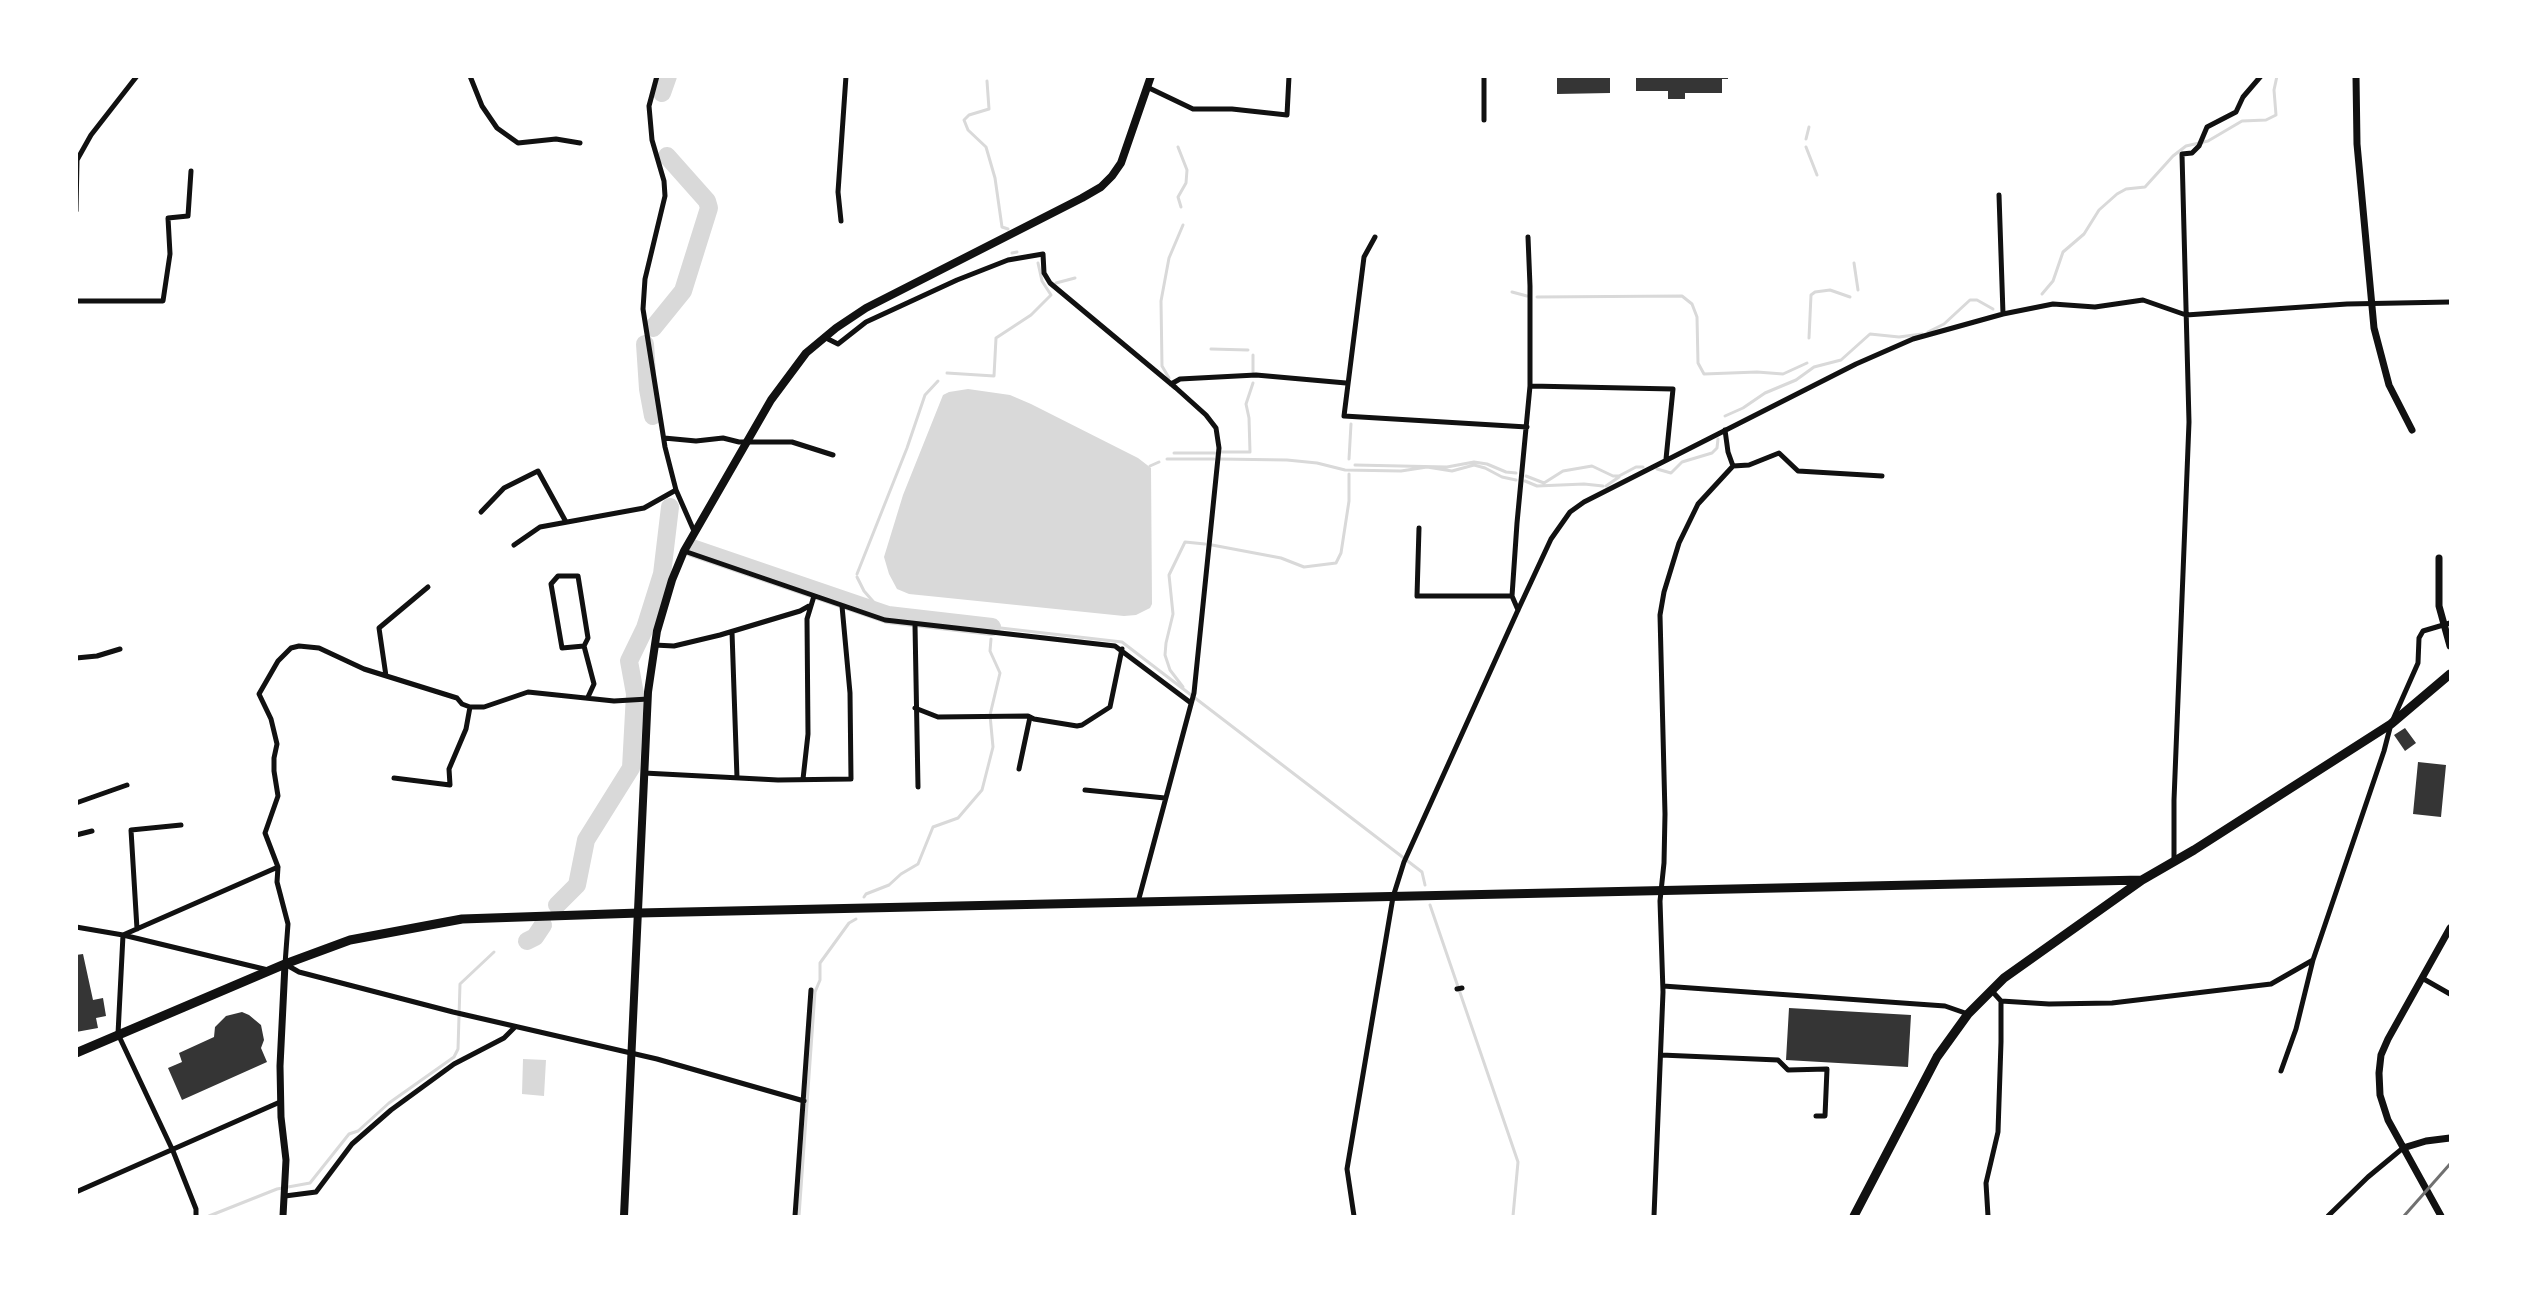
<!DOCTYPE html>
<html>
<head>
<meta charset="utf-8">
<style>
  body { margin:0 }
  #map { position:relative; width:2527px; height:1293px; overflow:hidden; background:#fff; font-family:Cabin,sans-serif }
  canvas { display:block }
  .frame { position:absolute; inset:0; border:78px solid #fff; pointer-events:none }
</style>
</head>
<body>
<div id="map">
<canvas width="2527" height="1293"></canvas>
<div class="frame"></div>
</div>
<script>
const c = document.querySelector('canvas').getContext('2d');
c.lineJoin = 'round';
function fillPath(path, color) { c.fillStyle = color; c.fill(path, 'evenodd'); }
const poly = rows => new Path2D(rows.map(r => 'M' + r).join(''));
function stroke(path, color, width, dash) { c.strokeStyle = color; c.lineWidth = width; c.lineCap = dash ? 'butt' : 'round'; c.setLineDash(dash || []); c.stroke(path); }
fillPath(poly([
  [968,389,1010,395,1031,404,1138,458,1151,468,1152,604,1150,608,1136,615,1124,616,909,594,897,589,889,574,884,557,903,495,943,395,949,392],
  [523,1059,546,1060,544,1096,522,1094]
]), '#d9d9d9');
stroke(poly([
  [987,81,989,109,969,115,964,120,968,130,986,147,995,178,1002,227,1008,229],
  [1806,139,1809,127],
  [1178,147,1187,170,1186,183,1178,197,1181,207],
  [1806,147,1817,175],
  [1012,253,1017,252],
  [1854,263,1858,290],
  [1056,283,1075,278],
  [1512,292,1527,296],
  [2042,294,2053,281,2063,252,2084,234,2099,210,2117,194,2126,189,2145,187,2173,156,2186,146,2208,141,2242,121,2266,120,2276,115,2274,90,2277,76],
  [1537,297,1682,296,1692,304,1697,317,1698,363,1704,374,1757,372,1783,374,1807,363],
  [1928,332,1944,324,1970,300,1977,300,1993,309],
  [1809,338,1811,295,1815,292,1830,290,1850,297],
  [1211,349,1248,350],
  [1253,355,1253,372],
  [947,373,994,376,996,338,1031,315,1051,295,1042,281,1038,263],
  [1169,378,1162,366,1161,301,1169,258,1183,225],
  [1725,416,1743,408,1765,393,1796,380,1814,367,1841,360,1870,334,1899,337,1922,334],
  [1220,452,1250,452,1249,418,1246,404,1253,383],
  [1174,453,1215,453],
  [1167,459,1214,459],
  [1220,459,1287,460,1317,463,1345,470,1401,471,1427,467,1452,471,1474,465,1485,468,1502,477,1516,480],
  [1349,459,1351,424],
  [1355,465,1447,467,1474,462,1487,464,1506,472,1516,473],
  [1150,466,1159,462],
  [1657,469,1671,473,1682,462,1712,453,1717,448,1718,439],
  [1526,476,1544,483,1563,471,1592,466,1613,476,1619,476,1636,467,1643,467],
  [1525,481,1537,486,1584,484,1603,486],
  [1606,486,1619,477],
  [1212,545,1281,558,1304,567,1336,563,1341,553,1349,501,1349,474],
  [857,574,907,448,925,395,938,381],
  [857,577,864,591,878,607,902,617],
  [992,627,1122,642,1422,872,1425,885],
  [1183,687,1170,670,1165,655,1166,643,1173,614,1169,575,1185,542,1205,544],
  [864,897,866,894,889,885,901,874,918,864,933,827,958,818,982,790,993,747,990,715,1000,673,990,651,991,639],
  [1430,905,1518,1162,1513,1216],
  [209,1216,277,1189,310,1183,349,1134,358,1131,389,1103,454,1057,458,1049,460,984,494,952],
  [799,1216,815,992,820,980,820,963,849,923,856,919]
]), '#d9d9d9', 3);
stroke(poly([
  [662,93,668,76],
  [653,328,683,291,709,208,707,201,667,156],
  [645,344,648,389,653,416],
  [692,548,888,615,992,627],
  [557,905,577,885,586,840,631,768,635,694,629,661,645,628,662,574,670,507],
  [527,941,535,937,543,925]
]), '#d9d9d9', 18);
fillPath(poly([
  [1557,76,1610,76,1610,93,1557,94],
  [1636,76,1728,76,1728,79,1722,79,1722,93,1685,93,1685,99,1668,99,1668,91,1636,91],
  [2405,728,2416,743,2405,751,2394,735],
  [2418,762,2446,765,2441,817,2413,814],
  [83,954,93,1000,103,998,106,1016,96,1018,98,1028,76,1032,76,955],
  [1789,1008,1911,1015,1908,1067,1786,1060],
  [242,1012,249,1015,261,1025,264,1040,261,1048,267,1062,182,1100,168,1068,182,1062,179,1053,214,1037,215,1027,226,1016]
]), '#353535');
stroke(poly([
  [470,76,482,106,497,128,518,143,556,139,580,143],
  [657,76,649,106,652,140,664,181,665,196,645,279,643,309,665,447,676,490,694,531],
  [1484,76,1484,120],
  [1147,87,1193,109,1232,109,1287,115,1289,76],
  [1999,195,2003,314],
  [76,211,77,160,91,135,137,76],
  [841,221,838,192,846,76],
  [1375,237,1364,257,1344,416,1527,427],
  [76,301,163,301,170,254,168,218,188,216,191,171],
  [824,337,838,344,866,322,957,280,1008,260,1043,254,1044,273,1050,283,1176,388,1206,415,1216,428,1219,448,1194,693,1138,902],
  [1171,384,1180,379,1256,375,1346,383],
  [1530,386,1673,389,1666,459],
  [664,438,696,441,723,438,739,442,792,442,833,455],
  [1733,466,1749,465,1779,453,1798,471,1882,476],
  [481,512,504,488,538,471,566,522],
  [1419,528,1417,596,1512,596],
  [514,545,540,527,644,508,676,490],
  [684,551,885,620,1115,646,1191,703],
  [1518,610,1512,596,1517,523,1530,386,1530,286,1528,237],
  [915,625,918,787],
  [732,632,737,778],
  [654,645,674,646,720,635,800,611,809,606],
  [584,646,562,648,551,584,558,576,578,576,588,638,584,646,594,684,588,697],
  [76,658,97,656,120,649],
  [386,676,379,628,428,587],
  [648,699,614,701,528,692,484,707,470,707,462,704,457,698,364,669,319,648,299,646,291,648,278,661,259,694,271,719,277,744,274,758,274,771,278,796,265,833,278,867,277,882,288,924,285,964,299,972,453,1012,657,1059,804,1101],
  [915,708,938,717,1028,716,1034,719,1077,726,1082,725,1110,707,1122,649],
  [1019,769,1030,717],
  [644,773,778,780,851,779,850,693,842,606],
  [394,778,450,785,449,769,466,729,470,707],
  [803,779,808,734,807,619,814,596],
  [1085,790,1165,798],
  [76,803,127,785],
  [76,835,92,831],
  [2174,862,2174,800,2189,422,2182,154,2192,153,2199,146,2207,127,2236,112,2243,97,2261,76],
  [76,927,123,935,268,970],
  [137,929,131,830,181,825],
  [123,935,118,1034,173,1151,196,1209,196,1216],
  [123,935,278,867],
  [2422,978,2450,994],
  [1663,986,1945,1006,1968,1014],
  [1457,989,1462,988],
  [2001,1001,2049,1004,2112,1003,2271,984,2313,960,2384,751,2391,724,2418,663,2419,638,2423,631,2450,623],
  [1661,1055,1778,1060,1788,1070,1827,1069,1825,1116,1816,1116],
  [2281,1071,2296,1029,2313,960],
  [76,1192,280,1102],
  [285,1196,316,1192,352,1144,391,1110,454,1064,504,1038,515,1027],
  [795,1216,811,990],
  [1354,1216,1347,1169,1393,897,1404,862,1518,610,1551,539,1570,512,1584,502,1856,364,1913,339,2003,314,2053,304,2095,307,2143,300,2186,315,2347,304,2450,302],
  [1654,1216,1663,992,1660,901,1664,863,1665,814,1660,615,1664,592,1679,543,1698,504,1733,466,1728,452,1725,430],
  [1988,1216,1986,1183,1998,1132,2001,1042,2001,1001,1991,990],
  [2328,1216,2368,1177,2403,1148]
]), '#111', 5);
stroke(poly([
  [2356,76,2357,144,2374,328,2389,385,2412,430],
  [2439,558,2439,606,2450,646],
  [2403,1148,2426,1141,2450,1138],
  [283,1216,286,1160,281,1117,280,1066,285,964],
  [2441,1216,2388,1120,2380,1095,2379,1073,2381,1055,2388,1039,2450,928]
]), '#111', 7);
stroke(poly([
  [624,1216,648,692,657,631,672,580,684,551,771,400,806,353,836,328,866,308,1082,198,1101,187,1112,176,1121,163,1151,76]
]), '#111', 8);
stroke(poly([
  [76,1053,285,964,350,940,462,919,639,913,2142,880],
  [1854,1216,1937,1057,1968,1014,2004,978,2142,880,2194,850,2391,724,2450,674]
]), '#111', 9);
stroke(poly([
  [2404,1216,2450,1164]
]), '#707070', 3);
</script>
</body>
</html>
